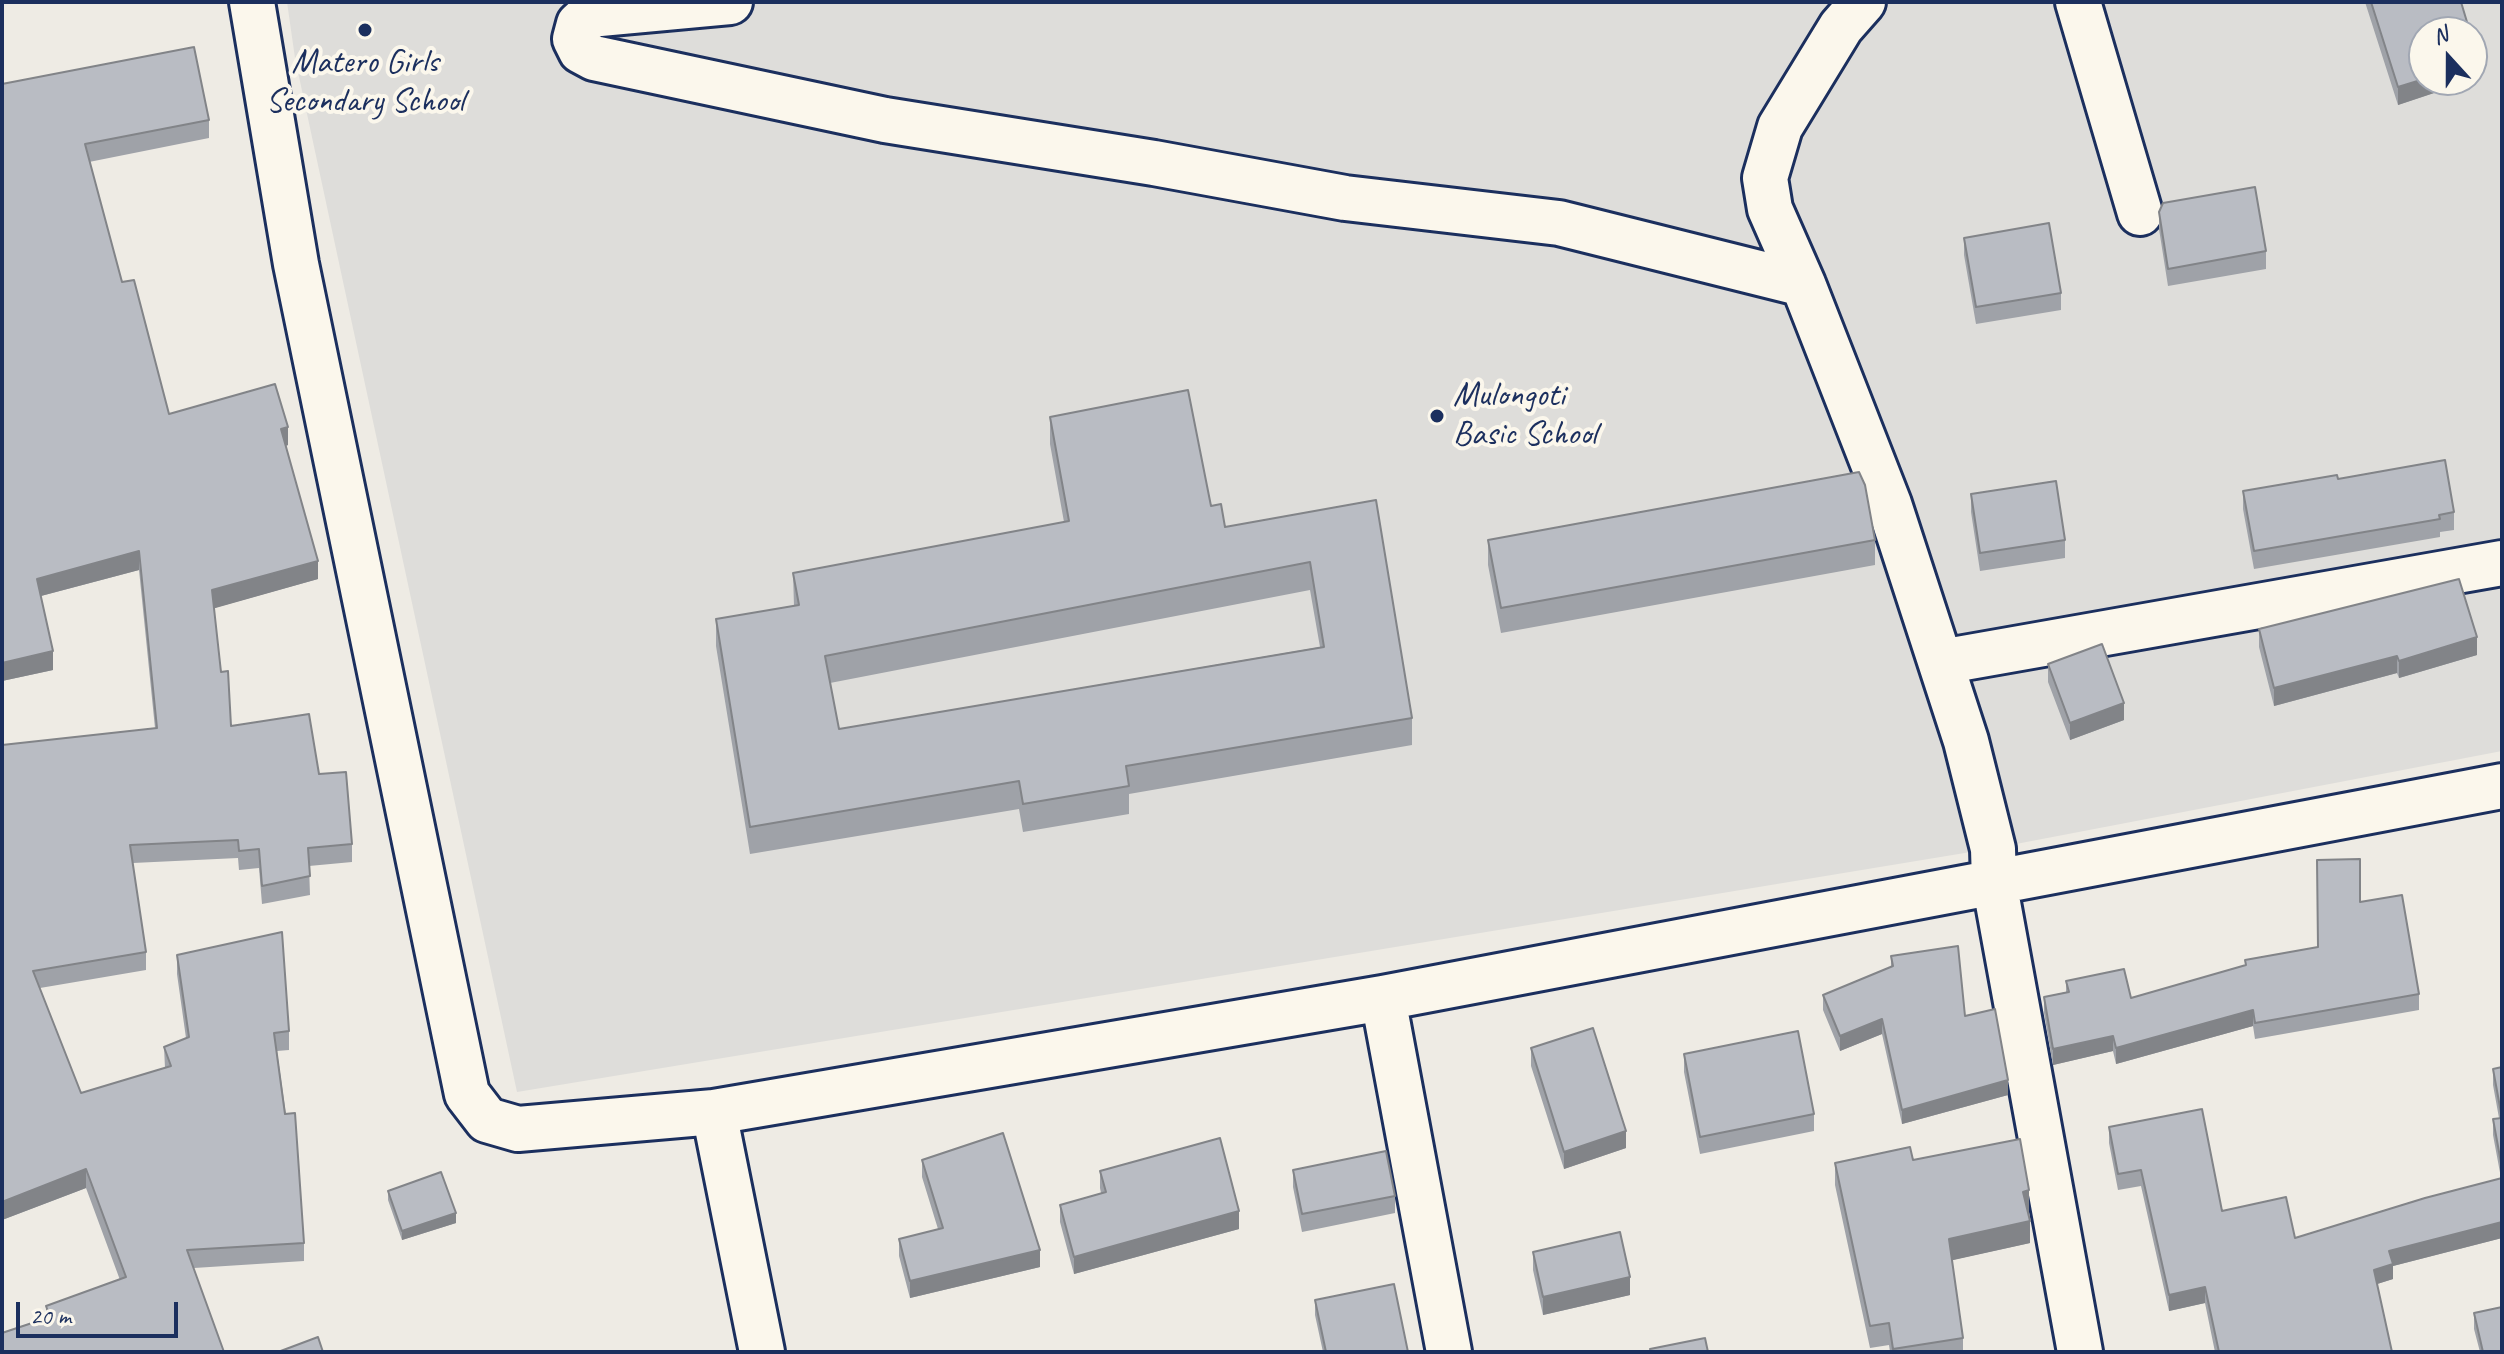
<!DOCTYPE html>
<html>
<head>
<meta charset="utf-8">
<style>
  body { margin:0 }
  #map { position:relative; width:2504px; height:1354px; overflow:hidden; background:#eeebe4; font-family:Caveat,sans-serif }
  canvas { display:block }
  .frame { position:absolute; inset:0; border:4px solid #1b2f5e; pointer-events:none }
  .north { position:absolute; left:2408px; top:16px; width:80px; height:80px; box-sizing:border-box; background:#fbf7ec; border:2px solid #a1a7b3; border-radius:50%; rotate:339deg; font-size:22px; font-weight:700; line-height:32px; text-align:center; color:#1b2f5e }
  .north::after { content:''; display:block; margin:auto; width:28px; height:36px; background:#1b2f5e; clip-path:polygon(50% 0,100% 100%,50% 72%,0 100%) }
  .scale { position:absolute; left:16px; top:1302px; width:162px; height:36px; box-sizing:border-box; border:4px solid #1b2f5e; border-top:0; padding-left:10px; font-size:24px; line-height:28px; white-space:nowrap; color:#1b2f5e; -webkit-text-stroke:6px #fbf7ec; paint-order:stroke }
</style>
</head>
<body>
<div id="map">
<canvas width="2504" height="1354"></canvas>
<div class="frame"></div>
<div class="north">N</div>
<div class="scale">20 m</div>
</div>
<script>
const c = document.querySelector('canvas').getContext('2d');
c.lineJoin = 'round';
function fillPath(path, color) { c.fillStyle = color; c.fill(path, 'evenodd'); }
const poly = rows => new Path2D(rows.map(r => 'M' + r).join(''));
function stroke(path, color, width, dash) { c.strokeStyle = color; c.lineWidth = width; c.lineCap = dash ? 'butt' : 'round'; c.setLineDash(dash || []); c.stroke(path); }
function label(font, color, halo, rows, align = 'center') {
  c.font = font + ' Caveat,sans-serif'; c.lineWidth = 8; c.setLineDash([]); c.textBaseline = 'middle'; c.strokeStyle = halo; c.fillStyle = color; for (const [text, x, y, turn = 0] of rows) {
    c.save(); c.translate(x, y); c.rotate((+turn || 0) * Math.PI / 180); c.textAlign = isNaN(turn) ? turn : align; if (halo) c.strokeText(text, 0, 0); c.fillText(text, 0, 0); c.restore();
  }
}
fillPath(poly([
  [287,2,2502,2,2502,751,1995,848,517,1092,295,58],
  [2424,32,2472,32,2472,80,2424,80]
]), '#deddda');
const minor = poly([
  [252,2,296,264,467,1094,487,1120,518,1129,714,1112,1383,998,2502,786],
  [730,2,589,15,579,24,575,39,581,51,594,58,885,120,1154,163,1345,198,1559,223,1803,284],
  [1863,2,1841,27,1780,127,1765,178,1770,209,1803,284,1889,504,1966,741,1993,849,1994,881,2080,1352],
  [2078,2,2140,213],
  [1941,662,2502,563],
  [1383,998,1449,1352],
  [714,1112,762,1352]
]);
stroke(minor, '#1b2f5e', 50);
stroke(minor, '#fbf7ec', 44);
fillPath(poly([
  [2365,2,2461,2,2479,78,2398,105],
  [2,84,209,120,209,138,89,162,122,282,169,414,288,445,286,446,318,579,214,608,221,672,231,726,319,774,352,844,352,862,309,866,310,895,262,904,259,868,239,870,238,858,133,863,146,952,146,970,40,988,81,1093,165,1068,164,1047,186,1038,177,974,177,955,289,1031,289,1050,277,1051,304,1243,304,1261,194,1268,46,1318,46,1306,120,1280,86,1188,2,1220,2,745,155,728,139,570,41,596,53,670,2,681],
  [2159,212,2266,251,2266,269,2168,286,2159,229],
  [1964,238,2061,293,2061,310,1976,324,1964,255],
  [1050,417,1211,506,1225,527,1376,500,1412,718,1412,745,1129,794,1129,814,1023,832,1019,809,750,854,716,646,716,619,794,606,793,573,1064,522,1050,444],
  [1310,590,1320,647,839,729,830,683],
  [2338,479,2454,512,2454,530,2440,532,2440,537,2254,569,2243,509,2243,491],
  [1971,494,2065,540,2065,558,1980,571,1971,512],
  [1488,540,1875,540,1875,565,1501,633,1488,565],
  [2259,629,2477,655,2399,678,2397,673,2274,706,2259,647],
  [2048,664,2124,720,2070,740,2048,682],
  [2360,902,2419,994,2419,1010,2255,1039,2253,1026,2116,1064,2113,1051,2053,1065,2044,1013,2044,997,2066,992,2066,981,2131,998,2245,966,2245,960,2318,947],
  [1891,956,1965,1016,2008,1095,1902,1124,1882,1034,1840,1051,1823,1010,1823,995,1891,967],
  [1531,1048,1626,1148,1564,1169,1531,1066],
  [1684,1054,1814,1114,1814,1131,1700,1154,1684,1072],
  [2502,1067,2502,1238,2393,1266,2393,1279,2377,1284,2392,1352,2215,1352,2205,1303,2169,1311,2141,1186,2118,1190,2109,1143,2109,1127,2222,1211,2295,1238,2501,1178,2493,1135,2493,1119,2499,1118,2493,1085,2493,1069],
  [922,1160,1040,1267,910,1298,899,1256,899,1239,938,1229,922,1177],
  [1913,1160,2029,1212,2030,1243,1952,1260,1963,1338,1963,1352,1890,1352,1889,1345,1870,1348,1835,1185,1835,1163],
  [1293,1170,1395,1196,1395,1213,1302,1232,1293,1187],
  [1100,1171,1239,1229,1074,1274,1060,1222,1060,1205,1101,1193,1100,1188],
  [388,1191,456,1223,402,1240,388,1200],
  [1533,1252,1630,1295,1543,1315,1533,1270],
  [1315,1300,1408,1352,1323,1352,1315,1315],
  [2474,1313,2502,1352,2480,1352,2474,1329]
]), '#9fa2a8');
fillPath(poly([
  [2479,61,2479,78,2398,105,2398,87,2424,79,2424,80,2472,80,2472,63],
  [288,427,288,445,281,447,281,429],
  [139,551,139,570,37,597,37,579],
  [318,561,318,579,212,609,212,590],
  [2477,637,2477,655,2399,678,2399,661],
  [53,651,53,670,2,681,2,663],
  [2397,656,2397,673,2274,706,2274,688],
  [2124,703,2124,720,2070,740,2070,723],
  [2253,1010,2253,1026,2116,1064,2116,1048],
  [1882,1019,1882,1034,1840,1051,1840,1036],
  [2113,1036,2113,1051,2053,1065,2053,1049],
  [2008,1080,2008,1095,1902,1124,1902,1110],
  [1626,1131,1626,1148,1564,1169,1564,1152],
  [86,1169,86,1188,2,1220,2,1202],
  [2029,1190,2029,1212,2023,1213,2023,1192],
  [1239,1211,1239,1229,1074,1274,1074,1257],
  [456,1213,456,1223,402,1240,402,1231],
  [2030,1221,2030,1243,1949,1261,1949,1239],
  [2502,1222,2502,1238,2393,1266,2393,1279,2374,1285,2374,1270,2389,1251],
  [1040,1250,1040,1267,910,1298,910,1281],
  [1630,1277,1630,1295,1543,1315,1543,1297],
  [2205,1287,2205,1303,2169,1311,2169,1295]
]), '#828488');
const building = poly([
  [2371,2,2461,2,2470,32,2424,32,2424,79,2398,87,2371,2],
  [2472,37,2479,61,2472,63,2472,37],
  [194,47,209,120,85,144,122,282,134,280,169,414,275,384,288,427,281,429,318,561,212,590,221,672,228,671,231,726,309,714,319,774,346,772,352,844,308,848,310,876,262,886,259,849,239,851,238,840,130,845,146,952,33,971,81,1093,171,1066,164,1047,189,1037,177,955,282,932,289,1031,274,1033,285,1114,295,1113,304,1243,187,1250,224,1352,2,1352,2,1333,50,1317,46,1306,126,1277,86,1169,2,1202,2,745,157,728,139,551,37,579,53,651,2,663,2,84,194,47],
  [2255,187,2266,251,2168,269,2159,212,2163,203,2255,187],
  [2049,223,2061,293,1976,307,1964,238,2049,223],
  [1188,390,1211,506,1221,504,1225,527,1376,500,1412,718,1126,766,1129,786,1023,804,1019,781,750,827,716,619,799,605,793,573,1069,521,1050,417,1188,390],
  [1310,562,1324,647,839,729,825,656,1310,562],
  [2445,460,2454,512,2439,515,2440,519,2254,551,2243,491,2337,475,2338,479,2445,460],
  [1859,472,1865,485,1875,540,1501,608,1488,540,1859,472],
  [2056,481,2065,540,1980,553,1971,494,2056,481],
  [2459,579,2477,637,2399,661,2397,656,2274,688,2259,629,2459,579],
  [2102,644,2124,703,2070,723,2048,664,2102,644],
  [2360,859,2360,902,2402,895,2419,994,2255,1023,2253,1010,2116,1048,2113,1036,2053,1049,2044,997,2069,992,2066,981,2124,969,2131,998,2246,965,2245,960,2318,947,2317,860,2360,859],
  [1958,946,1965,1016,1995,1009,2008,1080,1902,1110,1882,1019,1840,1036,1823,995,1893,966,1891,956,1958,946],
  [1593,1028,1626,1131,1564,1152,1531,1048,1593,1028],
  [1798,1031,1814,1114,1700,1137,1684,1054,1798,1031],
  [2502,1067,2502,1168,2493,1119,2502,1118,2493,1069,2502,1067],
  [2202,1109,2222,1211,2286,1197,2295,1238,2425,1198,2502,1178,2502,1222,2389,1251,2393,1264,2374,1270,2392,1352,2219,1352,2205,1287,2169,1295,2141,1170,2118,1174,2109,1127,2202,1109],
  [1003,1133,1040,1250,910,1281,899,1239,943,1228,922,1160,1003,1133],
  [1220,1138,1239,1211,1074,1257,1060,1205,1106,1192,1100,1171,1220,1138],
  [2020,1139,2029,1190,2023,1192,2030,1221,1949,1239,1963,1338,1893,1349,1889,1323,1870,1326,1835,1163,1910,1147,1913,1160,2020,1139],
  [1386,1151,1395,1196,1302,1214,1293,1170,1386,1151],
  [441,1172,456,1213,402,1231,388,1191,441,1172],
  [1620,1232,1630,1277,1543,1297,1533,1252,1620,1232],
  [1394,1284,1408,1352,1326,1352,1315,1300,1394,1284],
  [2502,1307,2502,1352,2483,1352,2474,1313,2502,1307],
  [318,1337,323,1352,278,1352,318,1337],
  [1705,1338,1708,1352,1651,1352,1650,1349,1705,1338]
]);
fillPath(building, '#b9bcc3');
stroke(building, '#828488', 2);
for (const [x, y, r, color] of [
  [365,30,8,"#1b2f5e"],
  [1437,416,8,"#1b2f5e"]
]) { const dot = new Path2D(); dot.arc(x, y, r, 0, 2 * Math.PI); c.fillStyle = color; c.fill(dot); stroke(dot, '#fbf7ec', 3); }
label('34px', '#1b2f5e', '#fbf7ec', [
  ["Matero Girls",365,63],
  ["Secondary School",365,102],
  ["Mulongoti",1453,396,"left"],
  ["Basic School",1453,435,"left"]
]);
</script>
</body>
</html>
